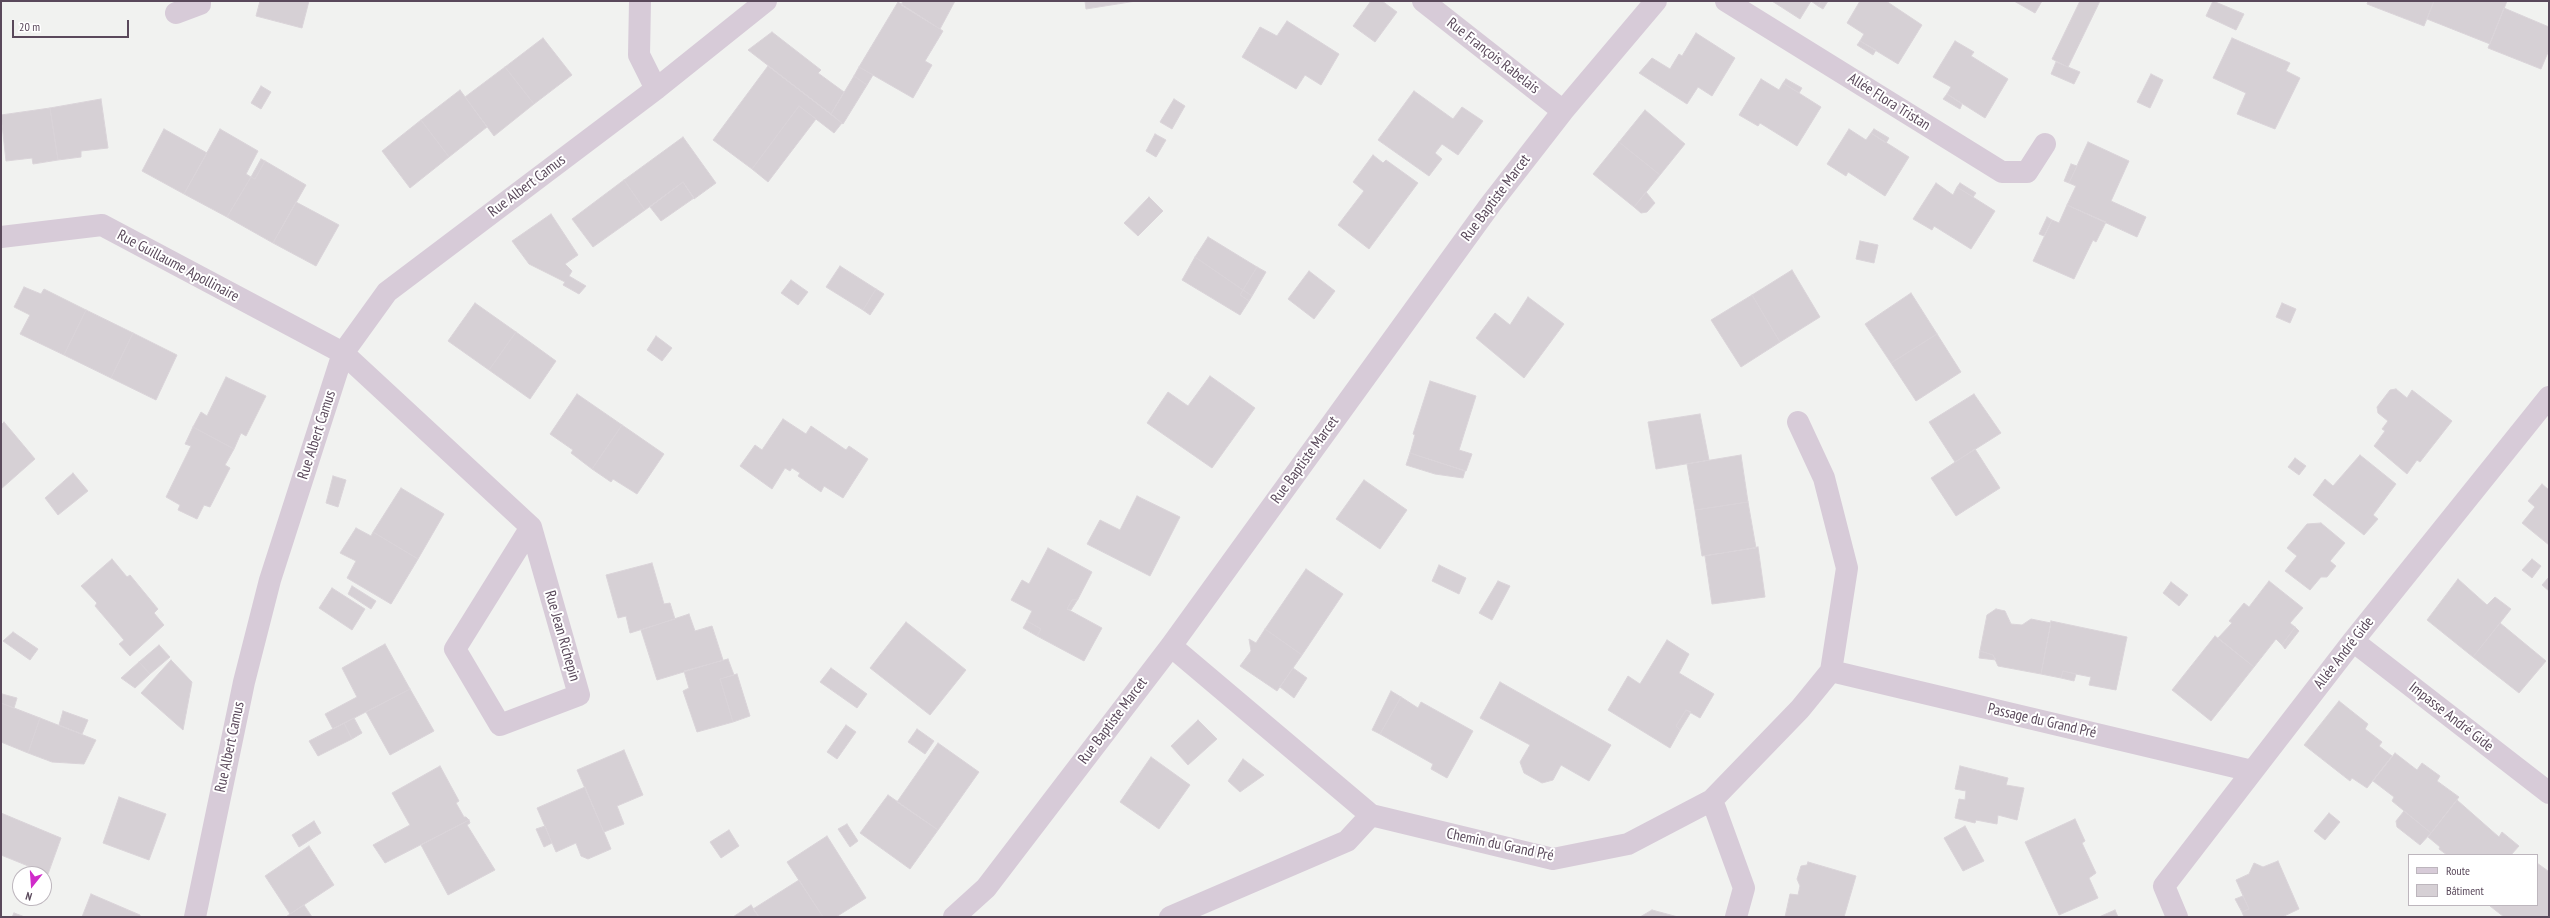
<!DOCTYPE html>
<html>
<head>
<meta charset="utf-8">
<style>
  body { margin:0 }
  #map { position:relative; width:2550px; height:918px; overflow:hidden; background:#f1f2f0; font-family:"PT Sans Narrow",sans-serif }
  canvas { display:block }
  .frame { position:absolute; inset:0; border:2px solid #5a495b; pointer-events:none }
  .legend { position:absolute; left:2408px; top:854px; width:130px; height:52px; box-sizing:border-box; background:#fff; border:1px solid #bdb6bd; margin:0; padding:5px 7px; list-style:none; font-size:12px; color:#5a495b }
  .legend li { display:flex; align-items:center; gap:8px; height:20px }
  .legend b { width:20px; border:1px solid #bdb6bd }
  .north { position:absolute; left:12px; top:866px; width:40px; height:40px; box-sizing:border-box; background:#fff; border:1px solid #bdb6bd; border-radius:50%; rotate:197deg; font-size:11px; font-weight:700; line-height:16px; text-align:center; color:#5a495b }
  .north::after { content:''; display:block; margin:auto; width:14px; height:18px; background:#d02bca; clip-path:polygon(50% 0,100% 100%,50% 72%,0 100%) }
  .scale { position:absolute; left:12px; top:20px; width:117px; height:18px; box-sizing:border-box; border:2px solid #5a495b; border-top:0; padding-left:5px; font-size:12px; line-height:14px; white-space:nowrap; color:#5a495b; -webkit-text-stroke:3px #fff; paint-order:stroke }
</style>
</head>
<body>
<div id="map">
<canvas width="2550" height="918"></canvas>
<div class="frame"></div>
<ul class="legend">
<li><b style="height:5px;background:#d7cbd8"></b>Route</li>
<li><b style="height:11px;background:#d6d0d5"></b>Bâtiment</li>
</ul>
<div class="north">N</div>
<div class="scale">20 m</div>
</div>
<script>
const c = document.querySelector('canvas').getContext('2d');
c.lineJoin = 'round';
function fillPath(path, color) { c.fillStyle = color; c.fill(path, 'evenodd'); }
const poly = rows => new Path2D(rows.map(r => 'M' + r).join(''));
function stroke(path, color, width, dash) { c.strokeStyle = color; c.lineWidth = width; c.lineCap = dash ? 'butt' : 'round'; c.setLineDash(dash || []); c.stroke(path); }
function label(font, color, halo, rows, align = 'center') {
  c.font = font + ' "PT Sans Narrow",sans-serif'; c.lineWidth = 4; c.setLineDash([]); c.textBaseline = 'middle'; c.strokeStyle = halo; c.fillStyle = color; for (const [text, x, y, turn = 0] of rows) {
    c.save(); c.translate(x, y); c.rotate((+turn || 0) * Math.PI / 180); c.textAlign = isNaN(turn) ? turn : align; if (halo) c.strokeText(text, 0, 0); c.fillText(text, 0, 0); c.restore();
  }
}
const building = poly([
  [260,1,309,1,302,28,256,16,260,1],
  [903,1,955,1,940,29,901,5,903,1],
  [1085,1,1136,1,1086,9,1085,1],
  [1371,1,1382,1,1397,12,1375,42,1353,26,1371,1],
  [1772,1,1821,1,1818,6,1811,1,1800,19,1772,1],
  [1821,1,1828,1,1823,9,1818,6,1821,1],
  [1860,1,1886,1,1922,25,1898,64,1860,41,1864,34,1847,23,1860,1],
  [2014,1,2042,1,2035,13,2014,1],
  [2080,1,2100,1,2068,67,2052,59,2080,1],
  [2213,1,2244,14,2236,30,2206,16,2213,1],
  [2368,1,2434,1,2424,26,2367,4,2368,1],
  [2434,1,2507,1,2490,44,2427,19,2434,1],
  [898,2,943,31,925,61,932,65,913,98,859,67,898,2],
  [2504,8,2549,27,2549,50,2541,69,2488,48,2504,8],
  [1287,21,1339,54,1321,85,1305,75,1296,89,1242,57,1260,27,1277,36,1287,21],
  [772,32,821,70,818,73,844,92,831,114,748,50,772,32],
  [1696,33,1735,58,1712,96,1698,87,1687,104,1639,73,1652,58,1670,69,1679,54,1682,56,1696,33],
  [543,38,572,75,534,104,505,67,543,38],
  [2232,38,2290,63,2286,71,2300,78,2275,129,2237,114,2246,93,2213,78,2232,38],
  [1860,41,1876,50,1873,55,1857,45,1860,41],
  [1955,41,1974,52,1971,56,2008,79,1985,118,1947,94,1951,87,1933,77,1955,41],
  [2056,62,2080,72,2074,84,2051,74,2056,62],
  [768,66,842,123,834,133,799,106,752,169,713,140,768,66],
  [505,67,534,104,494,136,465,97,505,67],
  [859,67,873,75,867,85,854,76,859,67],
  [2151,74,2163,80,2150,108,2137,102,2151,74],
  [854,76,867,85,843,124,831,114,854,76],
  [1761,79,1779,90,1783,83,1821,107,1797,146,1760,123,1758,126,1739,115,1761,79],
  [1786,79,1802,88,1799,93,1783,83,1786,79],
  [261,86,271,92,261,109,251,103,261,86],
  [460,90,487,127,449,157,421,120,460,90],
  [1414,91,1453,119,1462,107,1483,121,1458,155,1442,144,1435,153,1442,159,1429,176,1378,140,1414,91],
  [1947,94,1962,104,1960,109,1943,99,1947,94],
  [101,99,108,148,81,151,81,157,58,160,50,108,101,99],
  [1174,99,1185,106,1172,129,1160,122,1174,99],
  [799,106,816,119,768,182,752,169,799,106],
  [50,108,58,160,33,164,32,158,6,161,1,115,50,108],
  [1645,110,1685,144,1660,175,1619,142,1645,110],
  [421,120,449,157,410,188,382,151,421,120],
  [164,129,207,153,184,194,142,171,164,129],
  [220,129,258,151,246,174,251,177,227,217,184,194,220,129],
  [1849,129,1866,140,1871,133,1909,157,1885,196,1848,172,1846,176,1827,164,1849,129],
  [1874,129,1889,138,1886,143,1871,133,1874,129],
  [1155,134,1166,140,1156,157,1146,151,1155,134],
  [683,137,716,183,694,199,683,182,645,210,624,180,683,137],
  [1619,142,1660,175,1634,207,1593,174,1619,142],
  [2088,142,2129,161,2111,201,2146,217,2137,237,2067,205,2076,186,2069,183,2088,142],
  [1373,155,1383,163,1386,160,1418,183,1369,249,1338,225,1364,191,1353,182,1373,155],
  [261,159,265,161,255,179,251,177,261,159],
  [265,161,306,185,273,243,227,217,251,177,255,179,265,161],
  [2071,164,2077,166,2069,183,2064,181,2071,164],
  [624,180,645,210,593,247,572,219,624,180],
  [683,182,694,198,661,221,650,207,683,182],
  [1936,183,1953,195,1957,187,1995,211,1971,249,1934,226,1932,230,1913,219,1936,183],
  [1960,183,1976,193,1973,197,1957,187,1960,183],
  [1646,192,1655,203,1647,212,1641,213,1634,207,1646,192],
  [1149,197,1163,211,1138,236,1124,223,1149,197],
  [296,202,339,225,316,266,273,243,296,202],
  [2067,205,2106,222,2096,242,2093,240,2074,279,2033,261,2052,220,2059,223,2067,205],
  [551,214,578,255,565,264,572,271,569,276,586,286,579,294,563,285,565,282,529,264,512,241,551,214],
  [2047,217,2052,220,2044,236,2039,234,2047,217],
  [1208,237,1257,267,1243,290,1195,257,1208,237],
  [1860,241,1878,245,1874,263,1856,259,1860,241],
  [1195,257,1243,290,1240,295,1249,301,1240,315,1182,280,1195,257],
  [840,266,876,289,863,310,826,287,840,266],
  [1257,267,1266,272,1252,296,1243,290,1257,267],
  [1792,270,1820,317,1780,342,1752,295,1792,270],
  [1309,271,1335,291,1314,319,1288,299,1309,271],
  [791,280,808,292,798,305,781,293,791,280],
  [24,287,41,294,44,289,86,310,64,355,20,334,30,315,14,307,24,287],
  [876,289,884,294,870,315,863,310,876,289],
  [1243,290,1252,296,1249,301,1240,295,1243,290],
  [1911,293,1937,334,1891,363,1865,324,1911,293],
  [1752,295,1780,342,1741,367,1711,320,1752,295],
  [1528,297,1564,324,1524,378,1476,338,1495,313,1510,325,1528,297],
  [475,303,516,332,489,370,448,341,475,303],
  [2282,303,2296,309,2290,323,2276,317,2282,303],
  [86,310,133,333,111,378,64,355,86,310],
  [516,332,556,361,530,399,489,370,516,332],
  [133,333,177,355,156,400,111,378,133,333],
  [1937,334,1961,372,1916,401,1891,363,1937,334],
  [656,336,672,348,662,361,647,350,656,336],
  [1210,376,1255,408,1212,468,1147,423,1168,392,1188,406,1210,376],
  [226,377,266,396,246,436,241,433,234,449,193,427,201,412,207,416,226,377],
  [1430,381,1476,396,1459,450,1472,454,1466,471,1410,453,1415,435,1413,434,1430,381],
  [2396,389,2407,398,2412,390,2452,421,2420,462,2417,460,2407,474,2374,446,2385,431,2382,429,2388,421,2378,413,2377,407,2390,390,2396,389],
  [577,394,622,425,592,469,571,453,573,450,550,434,577,394],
  [1974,394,2001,433,1955,462,1929,422,1974,394],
  [1700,414,1709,460,1656,469,1648,422,1700,414],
  [783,419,806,434,811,426,846,450,849,446,868,459,843,498,824,486,821,492,798,476,800,473,792,468,790,471,785,468,772,489,740,466,755,445,762,450,783,419],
  [4,422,35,459,1,489,1,425,4,422],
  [622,425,664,454,637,494,613,479,611,482,592,469,622,425],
  [193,427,234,449,225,465,230,468,210,507,204,505,197,519,178,510,180,505,166,497,191,446,185,444,193,427],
  [1975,449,2000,488,1956,516,1931,478,1975,449],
  [1410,453,1465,471,1463,478,1435,474,1406,465,1410,453],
  [1741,455,1748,502,1695,510,1687,464,1741,455],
  [2360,455,2396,484,2373,515,2378,519,2364,535,2313,495,2325,479,2333,486,2360,455],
  [2295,458,2306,466,2299,475,2288,467,2295,458],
  [73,473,88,491,58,515,45,498,73,473],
  [333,476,346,480,338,507,326,503,333,476],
  [1364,480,1407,510,1380,549,1336,519,1364,480],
  [2542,484,2549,490,2549,545,2522,523,2535,507,2528,501,2542,484],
  [401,488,444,514,418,559,373,532,401,488],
  [1137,496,1180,517,1150,576,1087,544,1100,520,1120,530,1137,496],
  [1748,502,1756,548,1702,556,1695,510,1748,502],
  [2321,523,2345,543,2330,561,2336,566,2327,577,2321,577,2310,590,2285,571,2297,556,2287,548,2307,524,2321,523],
  [356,528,371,536,373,532,418,559,391,604,347,578,356,561,340,553,356,528],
  [1758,547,1765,597,1712,604,1705,556,1758,547],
  [1048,548,1092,572,1078,599,1072,600,1067,609,1102,628,1084,661,1037,636,1041,629,1027,621,1032,611,1011,600,1022,580,1029,584,1048,548],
  [112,559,127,577,130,575,158,609,154,613,164,625,130,656,119,644,124,640,95,606,97,603,81,586,112,559],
  [2532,559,2541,566,2532,578,2522,570,2532,559],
  [652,563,664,604,670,603,675,619,630,633,626,616,618,618,606,575,652,563],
  [1439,565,1466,578,1459,594,1432,581,1439,565],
  [1306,569,1343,594,1302,655,1265,629,1306,569],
  [2549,577,2549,591,2542,585,2549,577],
  [2458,579,2487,605,2495,597,2511,609,2473,657,2427,620,2458,579],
  [1498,581,1510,586,1492,620,1479,613,1498,581],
  [2269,581,2303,608,2290,623,2295,627,2282,645,2276,639,2254,667,2218,638,2232,623,2229,621,2244,603,2249,607,2269,581],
  [2171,582,2188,595,2179,606,2163,593,2171,582],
  [352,586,376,601,371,609,348,594,352,586],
  [332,588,365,609,352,630,319,608,332,588],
  [1078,599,1071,610,1067,609,1072,600,1078,599],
  [1996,609,2005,611,2011,624,2022,625,2031,619,2051,623,2041,674,1998,666,1993,655,1980,651,1987,615,1996,609],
  [689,614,695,631,712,626,723,660,657,680,641,630,689,614],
  [1027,621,1041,629,1037,636,1023,628,1027,621],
  [2051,621,2127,637,2116,690,2089,685,2091,677,2076,674,2063,671,2061,678,2041,674,2051,621],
  [906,622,966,670,930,715,870,668,906,622],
  [2500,623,2546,661,2519,693,2473,657,2500,623],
  [2295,627,2299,631,2285,649,2282,645,2295,627],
  [1265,629,1302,655,1277,691,1240,666,1251,651,1249,639,1256,643,1265,629],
  [13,632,38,649,30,660,3,641,13,632],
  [2215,636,2254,667,2211,721,2172,690,2215,636],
  [1667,640,1689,654,1679,673,1714,694,1700,718,1686,710,1676,726,1680,730,1670,748,1608,710,1628,676,1640,684,1667,640],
  [385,644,410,689,333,729,325,714,357,697,342,668,385,644],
  [159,645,170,657,150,674,139,662,159,645],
  [1980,651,1993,655,1996,660,1979,658,1980,651],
  [728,659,734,675,720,679,733,722,697,732,683,691,689,688,684,671,728,659],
  [171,660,192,682,183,730,141,693,171,660],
  [139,662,150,674,135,688,121,678,139,662],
  [831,668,867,694,857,708,820,682,831,668],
  [1293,668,1307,678,1294,698,1280,687,1293,668],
  [2063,671,2076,674,2074,681,2061,678,2063,671],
  [737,674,750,716,733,722,720,679,737,674],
  [1500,682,1611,745,1589,781,1561,765,1553,780,1542,783,1524,773,1520,762,1530,745,1480,718,1500,682],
  [410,689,434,731,390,755,366,712,410,689],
  [1391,691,1401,697,1380,734,1372,730,1391,691],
  [2,694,17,698,14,708,1,703,2,694],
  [1401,697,1418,708,1421,702,1473,731,1447,778,1431,769,1433,764,1380,734,1401,697],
  [2339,701,2368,724,2365,729,2382,742,2379,746,2392,756,2367,788,2352,778,2350,781,2304,745,2339,701],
  [1,703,40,718,28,753,1,742,1,703],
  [1686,710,1691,712,1680,730,1676,726,1686,710],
  [63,711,88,720,82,734,59,725,63,711],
  [40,718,96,740,84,764,52,762,28,753,40,718],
  [354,718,362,733,352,739,344,723,354,718],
  [1198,720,1217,739,1188,765,1171,746,1198,720],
  [344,723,352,739,318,756,309,741,344,723],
  [846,725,856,732,837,759,827,752,846,725],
  [917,729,934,741,925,754,908,742,917,729],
  [938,743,979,772,938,830,897,802,938,743],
  [624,750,643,795,617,806,624,824,604,832,577,770,624,750],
  [2395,753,2417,770,2422,763,2440,776,2437,781,2459,797,2431,833,2392,801,2394,797,2373,781,2395,753],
  [1151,757,1190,785,1159,829,1120,802,1151,757],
  [1243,759,1264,775,1240,792,1228,781,1243,759],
  [440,766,459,801,456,803,464,817,466,817,469,820,385,863,373,845,410,825,392,793,440,766],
  [1960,766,2008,778,2006,785,2024,788,2017,820,1998,815,1997,824,1976,820,1975,823,1955,818,1959,799,1965,800,1966,791,1955,789,1960,766],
  [585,787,611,849,588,859,581,856,576,843,556,852,537,808,585,787],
  [888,795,938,830,910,869,860,833,888,795],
  [119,797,166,814,149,860,103,843,119,797],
  [2457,800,2499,837,2502,832,2519,846,2511,855,2447,855,2439,849,2440,847,2428,837,2457,800],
  [2404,811,2431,833,2420,845,2397,827,2396,821,2404,811],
  [1,813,61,838,48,874,1,855,1,813],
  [2329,813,2340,822,2325,840,2314,831,2329,813],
  [2075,819,2085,841,2082,843,2096,873,2089,878,2098,898,2059,915,2025,842,2075,819],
  [469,820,470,823,467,825,495,870,448,895,421,845,469,820],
  [314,821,321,833,299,847,292,835,314,821],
  [847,824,858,841,850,847,838,829,847,824],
  [545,826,552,843,544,847,536,829,545,826],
  [1965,826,1984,861,1963,871,1944,838,1965,826],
  [729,830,739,846,721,858,710,842,729,830],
  [827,836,866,898,836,917,823,917,787,862,827,836],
  [309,846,334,885,290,914,265,876,309,846],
  [2278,861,2299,909,2282,917,2244,917,2242,912,2249,909,2236,880,2249,874,2254,863,2263,867,2278,861],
  [1808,862,1856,876,1844,917,1785,917,1790,894,1798,895,1800,886,1797,879,1801,866,1807,865,1808,862],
  [2537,863,2548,871,2549,870,2549,917,2504,917,2490,906,2537,905,2537,863],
  [799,880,823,917,759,917,753,909,799,880],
  [91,894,140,915,140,917,82,917,91,894],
  [2243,896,2249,909,2242,912,2235,899,2243,896],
  [304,905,312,917,286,917,290,914,304,905],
  [751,905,759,917,733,917,751,905],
  [1652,910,1678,917,1640,917,1652,910],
  [2115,910,2118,917,2099,917,2115,910],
  [14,913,25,917,12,917,14,913]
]);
fillPath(building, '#d6d0d5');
stroke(building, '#dad4d9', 1);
stroke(poly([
  [640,1,639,55,656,89],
  [1423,1,1563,111],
  [1726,1,2002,172,2027,172,2045,144],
  [176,13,200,4,200,1],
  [1,237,102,225,343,353,531,527,579,695,500,725,455,649,531,527],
  [2353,641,2549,793],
  [1171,646,1371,815,1553,859,1628,844,1712,800,1800,709,1831,671,1847,568,1824,478,1798,422],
  [1831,671,2252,771],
  [1712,800,1744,888,1736,917],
  [195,917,244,682,270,580,343,353,387,292,656,89,766,1],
  [954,917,986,888,1171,646,1490,205,1563,111,1656,1],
  [1170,917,1347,841,1371,815],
  [2177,917,2164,886,2353,641,2549,397]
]), '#d7cbd8', 22);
label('15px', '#5a495b', '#fff', [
  ["Rue François Rabelais",1493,56,38],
  ["Allée Flora Tristan",1889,102,32],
  ["Rue Albert Camus",527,186,-37],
  ["Rue Baptiste Marcet",1496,198,-53],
  ["Rue Guillaume Apollinaire",178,266,28],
  ["Rue Albert Camus",317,435,-72],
  ["Rue Baptiste Marcet",1305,460,-54],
  ["Rue Jean Richepin",562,636,74],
  ["Allée André Gide",2344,653,-52],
  ["Impasse André Gide",2451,717,38],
  ["Rue Baptiste Marcet",1113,721,-53],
  ["Passage du Grand Pré",2042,721,13],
  ["Rue Albert Camus",230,747,-78],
  ["Chemin du Grand Pré",1500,845,12]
]);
</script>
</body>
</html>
